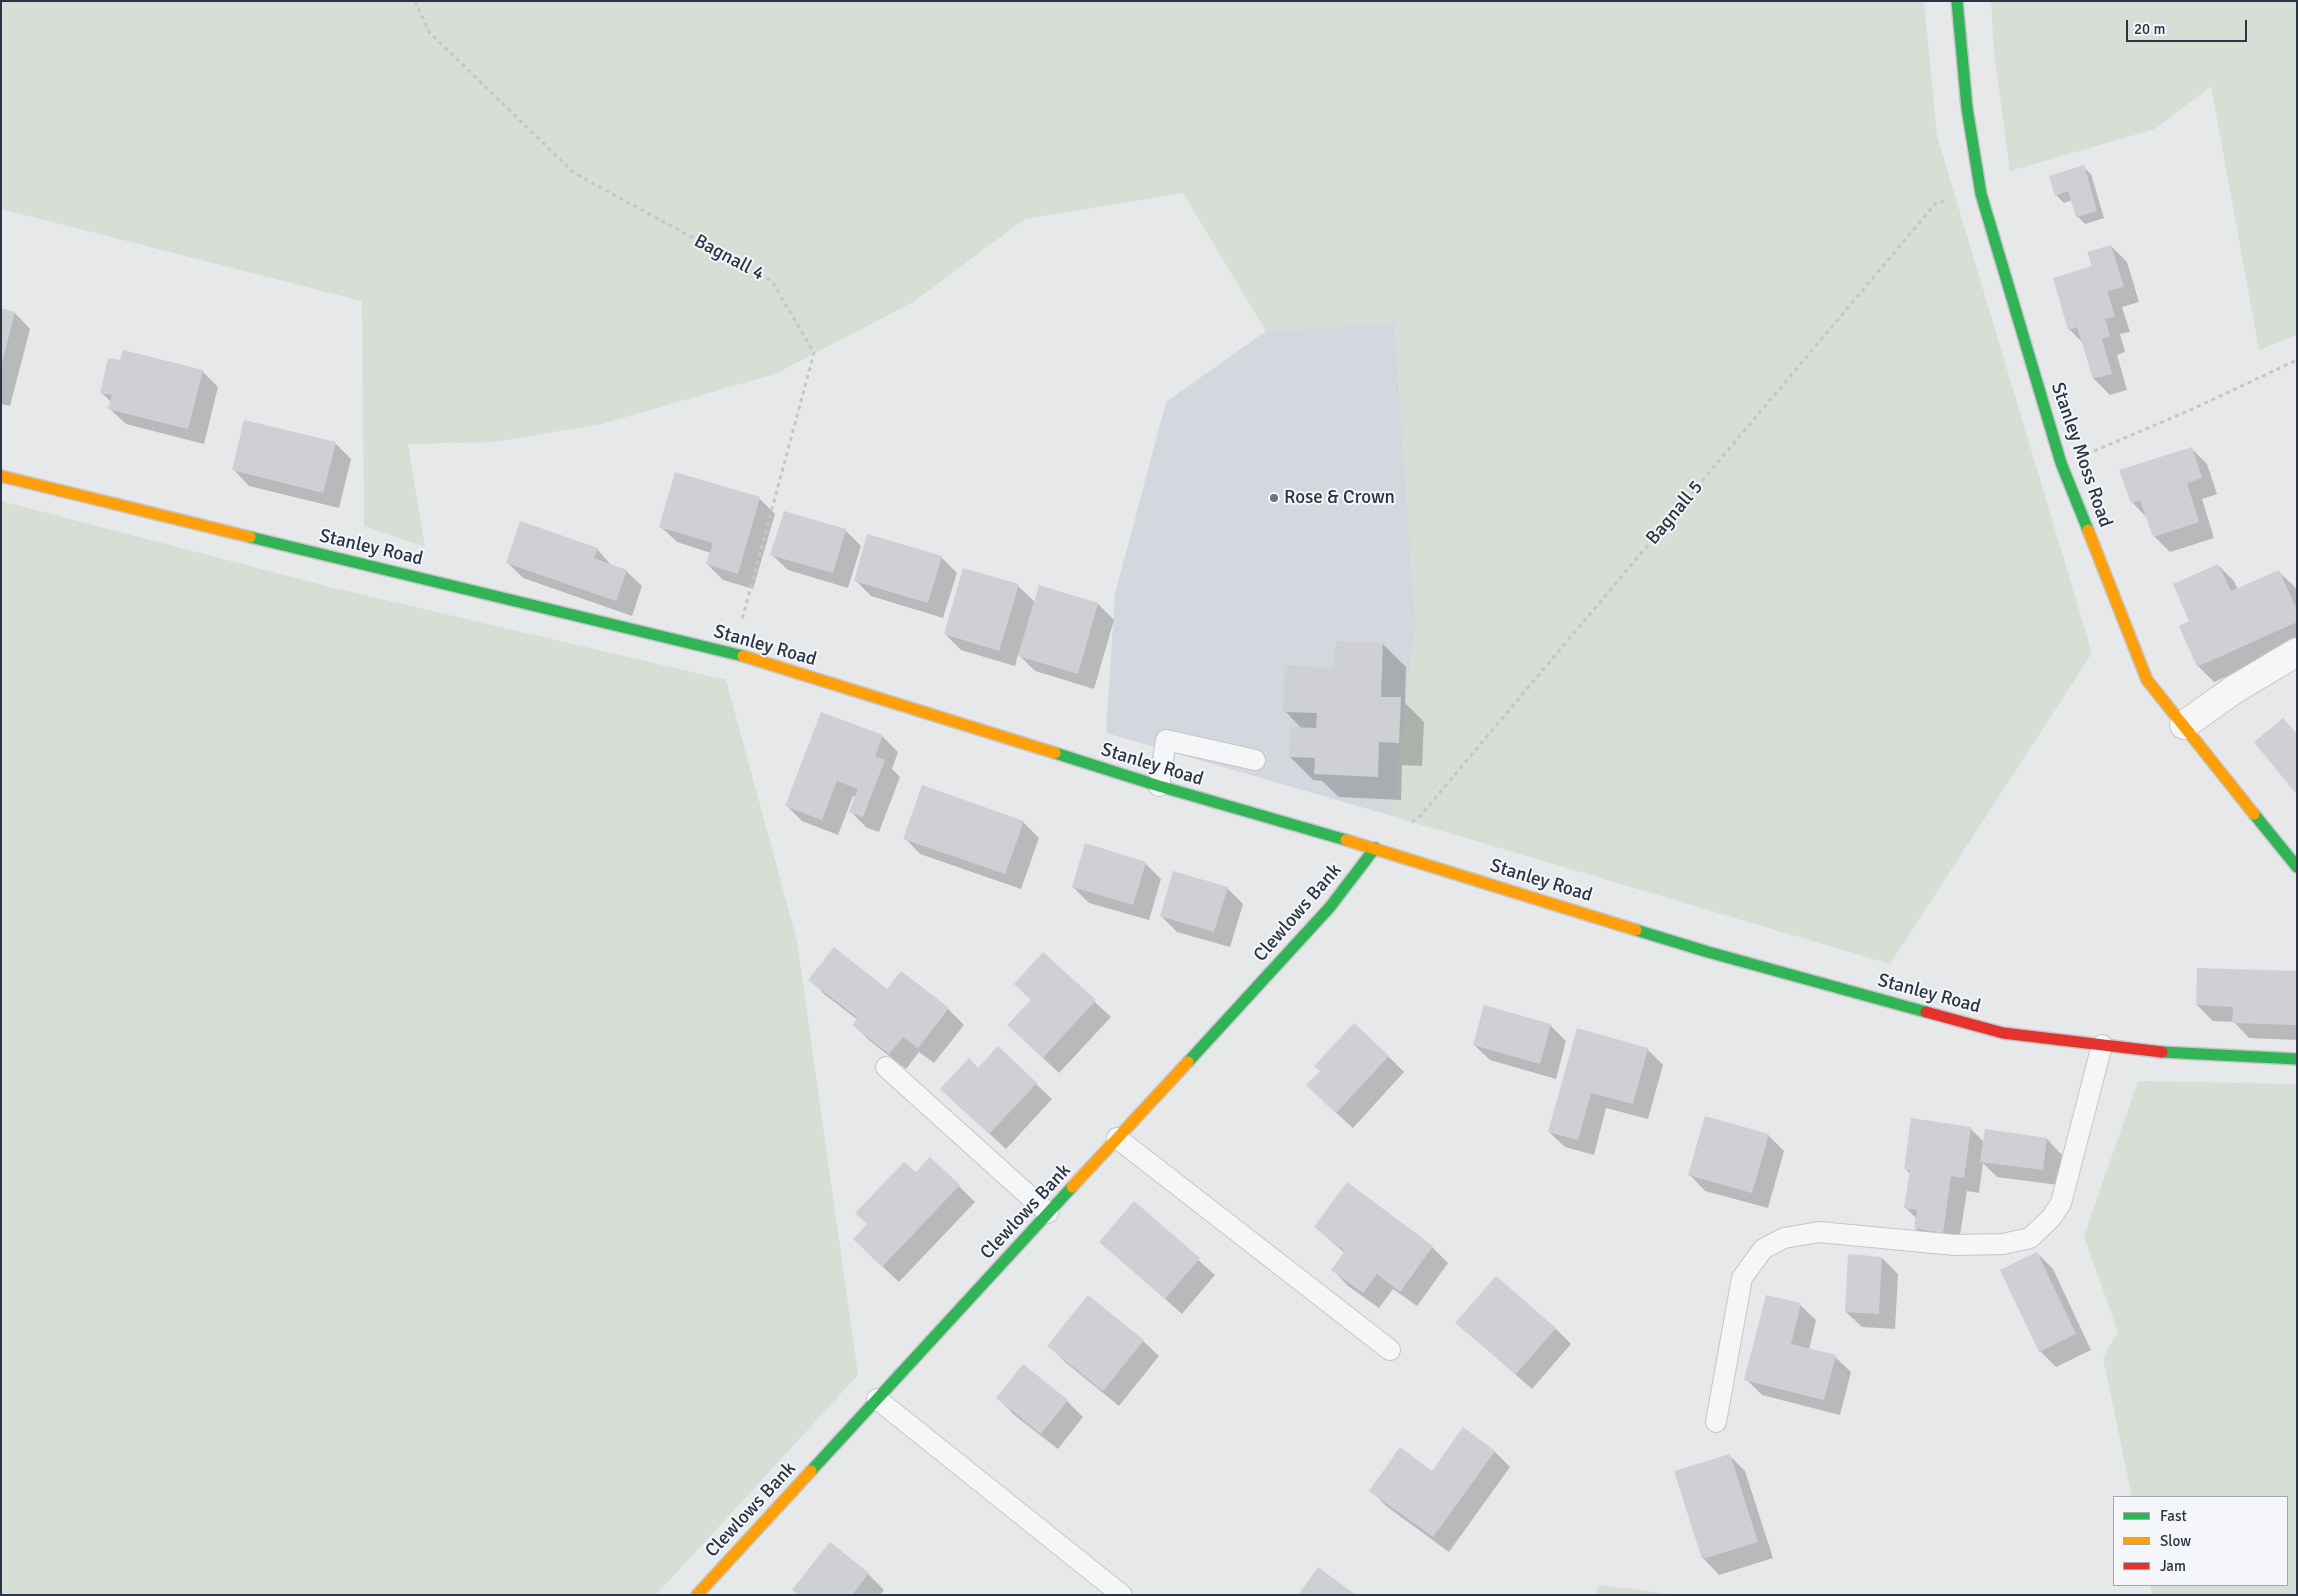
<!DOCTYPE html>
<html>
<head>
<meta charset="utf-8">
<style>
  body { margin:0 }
  #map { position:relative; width:2298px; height:1596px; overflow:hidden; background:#e6e8ea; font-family:Signika,sans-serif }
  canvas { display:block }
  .frame { position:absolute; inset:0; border:2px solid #2b3445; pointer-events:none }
  .legend { position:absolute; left:2113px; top:1496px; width:175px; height:90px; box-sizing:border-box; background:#f4f6f9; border:1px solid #a4a8b1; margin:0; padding:6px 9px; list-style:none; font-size:15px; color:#2b3445 }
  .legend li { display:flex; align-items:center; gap:10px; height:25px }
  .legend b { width:25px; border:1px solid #a4a8b1 }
  .scale { position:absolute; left:2126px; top:20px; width:121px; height:22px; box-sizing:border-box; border:2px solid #2b3445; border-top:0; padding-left:6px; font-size:15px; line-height:18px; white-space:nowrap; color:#2b3445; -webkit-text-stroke:4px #f4f6f9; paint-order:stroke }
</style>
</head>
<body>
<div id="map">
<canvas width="2298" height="1596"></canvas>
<div class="frame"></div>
<ul class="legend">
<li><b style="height:6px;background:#30b455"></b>Fast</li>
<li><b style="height:6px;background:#ff9f0a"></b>Slow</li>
<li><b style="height:6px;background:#e5322d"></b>Jam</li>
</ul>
<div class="scale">20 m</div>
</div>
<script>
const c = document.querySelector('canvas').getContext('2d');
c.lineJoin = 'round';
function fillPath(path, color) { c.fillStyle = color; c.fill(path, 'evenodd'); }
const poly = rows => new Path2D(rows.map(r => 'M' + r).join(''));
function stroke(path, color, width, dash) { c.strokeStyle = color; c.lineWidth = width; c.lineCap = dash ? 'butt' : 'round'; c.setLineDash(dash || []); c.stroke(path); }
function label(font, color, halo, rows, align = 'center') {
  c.font = font + ' Signika,sans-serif'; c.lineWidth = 4; c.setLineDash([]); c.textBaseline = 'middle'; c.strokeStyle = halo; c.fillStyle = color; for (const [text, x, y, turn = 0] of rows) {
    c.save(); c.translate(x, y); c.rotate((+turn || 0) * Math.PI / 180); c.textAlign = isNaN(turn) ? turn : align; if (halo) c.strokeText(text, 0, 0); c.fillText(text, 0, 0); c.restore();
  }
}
fillPath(poly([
  [1395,323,1416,626,1392,816,1106,733,1115,594,1166,402,1266,331]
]), '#d4d7dd');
fillPath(poly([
  [1,1,1924,1,1937,136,2092,653,1890,964,1392,816,1416,626,1395,323,1266,331,1183,193,1025,219,913,302,775,374,601,424,494,442,408,444,425,547,364,526,362,301,1,209],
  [1991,1,2297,1,2297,335,2259,350,2211,86,2155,129,2010,171,1994,52],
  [1,501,330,587,726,680,797,941,858,1375,656,1595,1,1595],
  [2138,1081,2297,1084,2297,1595,2152,1595,2150,1585,2287,1585,2287,1497,2132,1497,2103,1358,2118,1332,2084,1236],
  [1598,1585,1632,1589,1676,1595,1597,1595]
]), '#d6ded6');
fillPath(poly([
  [2083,167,2091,174,2104,218,2085,224,2077,216,2072,200,2064,203,2056,195],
  [2111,246,2127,262,2139,302,2122,307,2130,332,2120,334,2125,352,2117,355,2127,390,2110,395,2094,379,2084,344,2069,329,2094,267],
  [1,310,15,313,30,329,10,406,1,404],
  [202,371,218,387,204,444,126,424,110,409,111,402,101,392],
  [335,443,351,459,339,508,249,486,234,470],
  [2191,448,2207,464,2217,494,2202,499,2214,538,2170,552,2154,536,2147,518,2132,502],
  [759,498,775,514,753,589,723,580,707,564,711,553,677,542,661,527],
  [845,530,861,546,848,588,788,570,772,555],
  [597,549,612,566,626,571,642,586,632,616,523,578,507,562],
  [941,557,957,573,943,618,871,596,855,580],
  [2218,565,2234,581,2238,590,2279,572,2295,587,2297,592,2297,645,2214,682,2198,666,2191,621],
  [1018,586,1035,602,1040,587,1098,604,1114,620,1094,689,1035,671,1018,654,1015,666,961,650,945,634],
  [1383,644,1406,667,1405,703,1424,722,1422,766,1402,765,1401,800,1339,797,1322,781,1313,780,1290,757,1302,729,1285,711,1336,669],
  [882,736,898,752,892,769,900,777,879,832,867,828,851,812,856,797,853,796,838,835,802,821,786,805],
  [1023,822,1039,838,1021,889,920,854,905,838],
  [1145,863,1161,879,1149,920,1089,903,1073,887],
  [1227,888,1243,904,1230,947,1177,932,1161,916],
  [1043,954,1111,1017,1059,1073,1025,1041],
  [901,973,948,1009,964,1025,934,1063,919,1052,906,1069,870,1041,854,1025,858,1020,825,995,810,979,888,991],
  [2297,973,2297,1040,2249,1038,2234,1022,2213,1021,2197,1005],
  [1550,1025,1566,1041,1556,1079,1490,1060,1474,1045],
  [1578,1030,1647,1049,1663,1065,1648,1119,1606,1108,1594,1155,1565,1147,1549,1132],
  [1388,1056,1404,1072,1353,1128,1323,1101],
  [978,1069,1036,1084,1052,1099,1006,1149,957,1104],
  [1970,1128,1984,1142,2047,1139,2062,1155,2058,1185,1997,1177,1983,1163,1979,1193,1967,1191,1958,1248,1931,1244,1915,1228,1917,1219,1906,1208,1910,1174,1906,1169],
  [1768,1135,1784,1151,1768,1208,1705,1191,1690,1175],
  [931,1159,975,1202,899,1282,870,1255,916,1174],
  [1347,1184,1432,1247,1448,1263,1417,1306,1393,1289,1379,1308,1348,1286,1333,1270,1345,1253,1315,1227],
  [1134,1203,1215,1275,1182,1314,1101,1242],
  [2037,1253,2053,1269,2091,1350,2056,1367,2040,1351],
  [1882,1258,1898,1274,1895,1329,1862,1327,1846,1312],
  [1800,1305,1816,1320,1809,1350,1835,1357,1851,1372,1840,1415,1762,1395,1746,1379],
  [1457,1323,1555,1328,1571,1344,1532,1389],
  [1143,1341,1159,1356,1119,1406,1065,1362,1049,1346],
  [1024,1366,1067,1401,1083,1417,1058,1449,1013,1414,998,1398],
  [1494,1451,1510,1467,1449,1552,1386,1506,1371,1490],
  [1729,1455,1745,1471,1773,1558,1719,1575,1704,1559,1676,1472],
  [830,1544,868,1574,884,1590,880,1595,798,1595]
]), '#0003');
fillPath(poly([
  [2084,165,2097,211,2076,217,2068,191,2055,196,2049,176],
  [2111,245,2124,287,2107,291,2115,316,2105,319,2110,336,2102,339,2112,374,2093,379,2077,327,2068,330,2053,278,2092,266,2087,252],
  [1,308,15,312,2,363,1,363],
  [123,350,203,370,188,429,108,409,112,395,100,393,108,358,120,360],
  [244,420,336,442,323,493,232,470],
  [2192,447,2202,478,2187,483,2199,522,2153,537,2140,500,2131,503,2119,470],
  [675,472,760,497,738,574,706,564,713,543,659,527],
  [784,511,846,529,833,573,770,555],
  [520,521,598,548,594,558,627,570,616,601,506,563],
  [867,534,942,556,928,603,854,581],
  [2218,564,2231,591,2279,570,2297,610,2297,622,2197,667,2179,626,2189,621,2173,584],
  [963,568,1019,584,999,651,944,634],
  [1039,585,1098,603,1078,674,1018,656],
  [1336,641,1383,643,1381,697,1401,697,1399,743,1379,742,1378,777,1314,774,1315,758,1289,757,1290,727,1316,728,1317,713,1283,712,1285,665,1334,668],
  [821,712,883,735,875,756,885,760,863,817,849,812,858,789,837,781,822,820,785,806],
  [2283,718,2297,734,2297,795,2254,742],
  [922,785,1024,821,1005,874,903,839],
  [1085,843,1146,862,1133,905,1072,887],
  [1173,871,1228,887,1214,932,1160,916],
  [834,947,887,989,901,971,949,1008,918,1048,903,1037,889,1054,852,1025,858,1018,808,980],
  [1043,952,1096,1000,1043,1058,1007,1025,1031,1000,1014,984],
  [2197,968,2297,971,2297,1025,2232,1023,2233,1007,2196,1005],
  [1484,1005,1551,1024,1540,1064,1473,1045],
  [1354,1023,1389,1056,1336,1113,1306,1085,1320,1071,1314,1066],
  [1577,1028,1648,1048,1633,1104,1591,1093,1578,1140,1548,1132],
  [998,1046,1037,1083,989,1134,940,1089,969,1058,978,1068],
  [1705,1116,1769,1134,1752,1193,1688,1175],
  [1911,1118,1971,1127,1964,1178,1951,1176,1943,1233,1914,1228,1917,1210,1904,1208,1910,1170,1904,1169],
  [1985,1129,2047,1138,2043,1170,1980,1162],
  [930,1157,960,1185,882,1267,853,1239,867,1224,855,1213,904,1162,916,1172],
  [1347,1182,1433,1246,1400,1292,1377,1274,1363,1293,1331,1270,1345,1251,1314,1227],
  [1134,1201,1200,1258,1165,1299,1099,1242],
  [2037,1252,2076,1334,2039,1352,2000,1270],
  [1848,1254,1882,1257,1879,1314,1845,1312],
  [1496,1276,1556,1328,1516,1374,1455,1323],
  [1088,1295,1144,1340,1103,1391,1047,1346],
  [1766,1295,1801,1303,1791,1344,1836,1355,1824,1400,1744,1380],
  [1023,1364,1068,1400,1041,1434,996,1398],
  [1463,1427,1495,1451,1433,1537,1369,1491,1400,1447,1432,1471],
  [1730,1454,1758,1542,1702,1559,1674,1471],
  [830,1542,869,1573,852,1595,798,1595,792,1590],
  [1318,1567,1356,1595,1298,1595]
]), '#ced0d3');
const lane = poly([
  [1159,786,1166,740,1255,760],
  [886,1067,1048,1213],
  [1117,1138,1390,1350],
  [877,1399,1122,1595],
  [1716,1422,1742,1278,1763,1249,1784,1238,1819,1232,1955,1245,2003,1244,2030,1238,2051,1218,2061,1203,2102,1045]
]);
const street = poly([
  [2184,725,2235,689,2297,652]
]);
const fast = poly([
  [1957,1,1967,108,1981,194,2061,463,2088,530],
  [250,537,743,656],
  [1055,753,1159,786,1346,840],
  [2254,814,2297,867],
  [1636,930,1708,952,1926,1012],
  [2162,1052,2297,1059],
  [1188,1062,1330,907,1375,848],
  [811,1471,1072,1187]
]);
const slow = poly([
  [1,476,250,537],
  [2088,530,2147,680,2254,814],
  [743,656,1055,753],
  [1346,840,1636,930],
  [1072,1187,1188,1062],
  [697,1595,811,1471]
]);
const jam = poly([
  [1926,1012,2003,1033,2162,1052]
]);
stroke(lane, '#c4c6c8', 22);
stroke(street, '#c4c6c8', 30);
stroke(fast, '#c4c6c8', 14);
stroke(slow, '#c4c6c8', 14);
stroke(jam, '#c4c6c8', 14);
stroke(poly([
  [415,1,429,32,574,173,772,281,814,353,742,620],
  [2094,451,2188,411,2297,360],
  [1412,822,1420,816,1936,203,1946,201]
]), '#c5c6ca', 3, [4, 4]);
stroke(lane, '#f5f6f7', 20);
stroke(street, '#f5f6f7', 28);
stroke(fast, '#30b455', 11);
stroke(slow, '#ff9f0a', 11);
stroke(jam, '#e5322d', 11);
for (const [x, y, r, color] of [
  [1274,498,5,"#6c737f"]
]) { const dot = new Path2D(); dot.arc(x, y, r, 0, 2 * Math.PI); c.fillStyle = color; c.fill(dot); stroke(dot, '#f4f6f9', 2); }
label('19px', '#2b3445', '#f4f6f9', [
  ["Bagnall 4",729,258,28],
  ["Stanley Moss Road",2081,455,71],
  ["Bagnall 5",1675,513,-50],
  ["Stanley Road",371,548,13],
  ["Stanley Road",765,646,16],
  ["Stanley Road",1152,765,17],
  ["Stanley Road",1541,881,17],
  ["Clewlows Bank",1298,913,-49],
  ["Stanley Road",1929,994,15],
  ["Clewlows Bank",1026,1212,-47],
  ["Clewlows Bank",751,1510,-47]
]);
label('19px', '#2b3445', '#f4f6f9', [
  ["Rose & Crown",1284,498]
], 'left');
</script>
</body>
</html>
